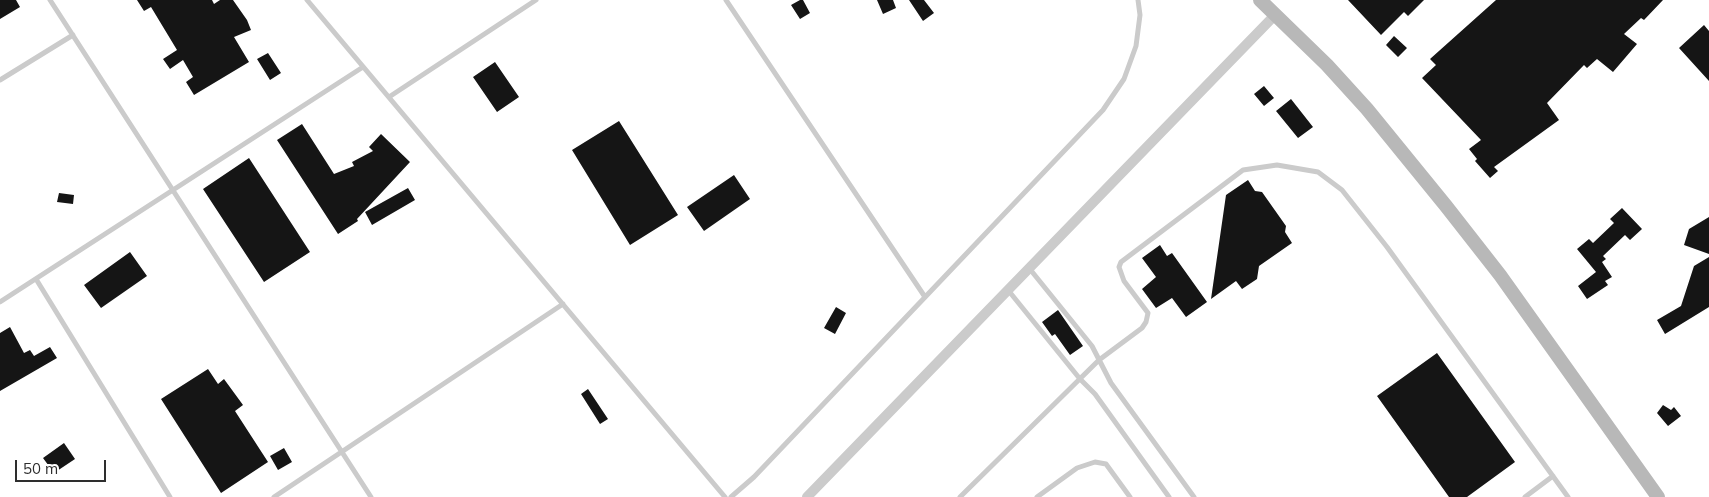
<!DOCTYPE html>
<html>
<head>
<meta charset="utf-8">
<style>
  body { margin:0 }
  #map { position:relative; width:1709px; height:497px; overflow:hidden; background:#fff; font-family:Mulish,sans-serif }
  canvas { display:block }
  .scale { position:absolute; left:15px; top:460px; width:91px; height:22px; box-sizing:border-box; border:2px solid #2e2e2e; border-top:0; padding-left:6px; font-size:15px; line-height:18px; white-space:nowrap; color:#2e2e2e; -webkit-text-stroke:4px #fff; paint-order:stroke }
</style>
</head>
<body>
<div id="map">
<canvas width="1709" height="497"></canvas>
<div class="scale">50 m</div>
</div>
<script>
const c = document.querySelector('canvas').getContext('2d');
c.lineJoin = 'round';
function fillPath(path, color) { c.fillStyle = color; c.fill(path, 'evenodd'); }
const poly = rows => new Path2D(rows.map(r => 'M' + r).join(''));
function stroke(path, color, width, dash) { c.strokeStyle = color; c.lineWidth = width; c.lineCap = dash ? 'butt' : 'round'; c.setLineDash(dash || []); c.stroke(path); }
fillPath(poly([
  [0,0,16,0,20,7,0,19],
  [137,0,212,0,214,4,220,0,233,0,247,20,251,30,234,37,249,62,194,95,186,82,193,77,183,60,170,69,163,59,177,50,151,7,144,11],
  [800,0,803,0,810,13,800,19,791,5],
  [877,0,893,0,896,8,883,14],
  [909,0,924,0,934,13,923,21],
  [1348,0,1424,0,1408,16,1404,12,1381,35],
  [1496,0,1663,0,1644,20,1641,18,1624,34,1637,44,1613,72,1597,59,1587,68,1584,65,1547,103,1559,120,1494,167,1498,171,1490,178,1475,161,1477,159,1469,149,1481,140,1422,78,1436,65,1430,59],
  [1704,25,1709,31,1709,81,1679,48],
  [1394,36,1407,48,1398,57,1386,45],
  [268,53,281,73,270,80,257,59],
  [495,62,519,97,497,112,473,77],
  [1264,86,1274,98,1264,106,1254,94],
  [1291,99,1313,127,1298,138,1276,111],
  [619,121,678,215,630,245,572,150],
  [302,124,334,174,354,166,352,162,373,151,369,147,381,134,410,162,357,219,358,221,338,234,277,140],
  [249,158,310,252,264,282,203,189],
  [734,175,750,199,704,231,687,207],
  [1248,180,1255,191,1262,192,1286,226,1285,232,1292,243,1259,266,1257,279,1242,289,1236,281,1211,299,1226,195],
  [408,188,415,200,372,225,365,212],
  [59,193,74,195,73,204,57,202],
  [1622,208,1642,229,1630,240,1625,235,1603,256,1606,259,1602,262,1612,277,1605,281,1608,285,1587,299,1578,286,1596,272,1577,249,1589,239,1593,243,1614,223,1610,219],
  [1709,217,1709,254,1684,245,1689,229],
  [1160,245,1167,256,1172,253,1207,302,1186,317,1172,298,1156,308,1142,289,1156,277,1142,258],
  [130,252,147,276,101,308,84,285],
  [1709,257,1709,307,1665,334,1657,320,1681,306,1694,266],
  [836,307,846,313,835,334,824,328],
  [1058,310,1083,346,1070,355,1055,334,1052,336,1042,322],
  [10,327,24,353,30,350,34,356,50,347,57,358,0,391,0,333],
  [1437,353,1515,462,1467,497,1449,497,1377,396],
  [208,369,218,384,224,379,243,405,235,411,268,462,221,493,161,399],
  [588,389,608,419,600,424,581,394],
  [1663,405,1671,410,1674,407,1681,416,1668,426,1657,413],
  [64,443,75,459,54,473,43,458],
  [284,448,292,462,278,470,270,456]
]), '#151515');
stroke(poly([
  [50,0,371,497],
  [307,0,725,497],
  [726,0,925,297],
  [0,80,73,35],
  [389,97,536,0],
  [1029,268,1092,346,1111,383,1194,497],
  [36,279,170,497],
  [1008,290,1080,379,1095,394,1169,497],
  [0,302,363,67],
  [274,497,563,304],
  [731,497,754,477,1103,110,1124,79,1136,46,1140,15,1138,0],
  [960,497,1099,360,1142,328,1146,322,1148,313,1124,281,1119,267,1121,262,1243,170,1277,165,1318,172,1342,190,1387,247,1568,497],
  [1037,497,1077,468,1095,462,1106,464,1130,497],
  [1525,497,1553,476]
]), '#cbcbcb', 5);
stroke(poly([
  [807,497,1275,15]
]), '#cbcbcb', 10);
stroke(poly([
  [1260,0,1327,65,1367,109,1446,206,1500,275,1658,497]
]), '#b8b8b8', 14);
</script>
</body>
</html>
